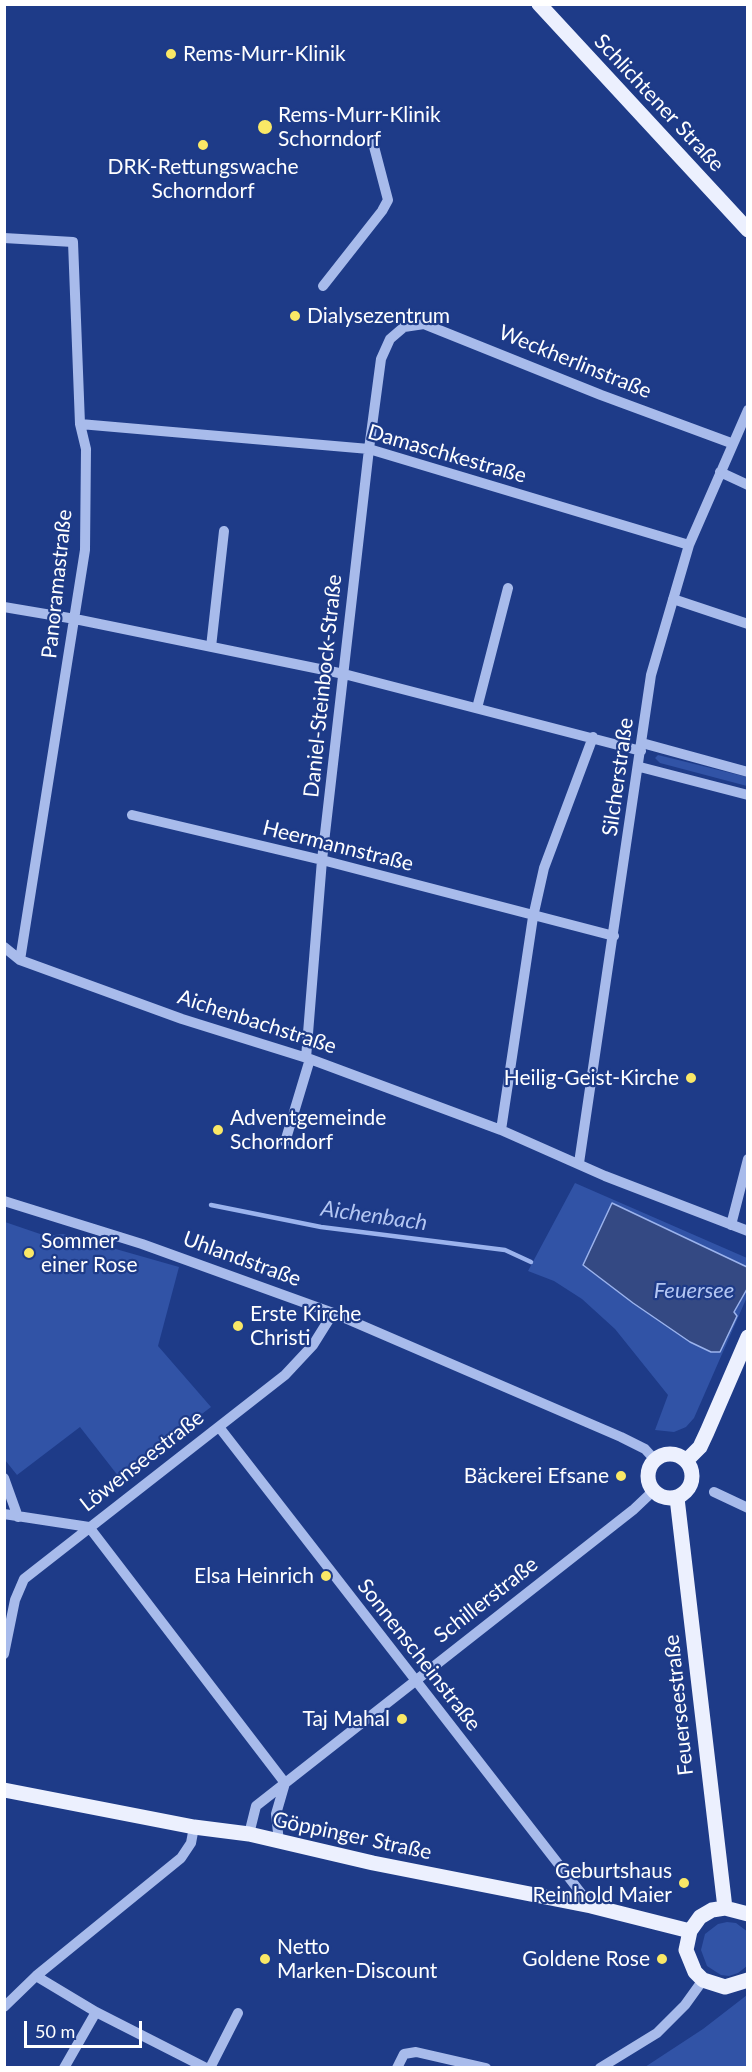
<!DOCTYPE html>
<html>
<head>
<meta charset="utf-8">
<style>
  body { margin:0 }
  #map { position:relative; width:752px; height:2072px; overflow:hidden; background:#1e3b88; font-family:Lato,sans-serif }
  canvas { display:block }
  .frame { position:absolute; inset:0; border:6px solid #fff; pointer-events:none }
  .scale { position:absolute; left:24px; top:2021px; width:118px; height:27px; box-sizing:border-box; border:3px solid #fff; border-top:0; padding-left:8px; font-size:18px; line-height:21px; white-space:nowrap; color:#fff; -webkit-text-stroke:4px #1e3b88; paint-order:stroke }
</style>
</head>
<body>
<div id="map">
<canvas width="752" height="2072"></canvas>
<div class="frame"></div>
<div class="scale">50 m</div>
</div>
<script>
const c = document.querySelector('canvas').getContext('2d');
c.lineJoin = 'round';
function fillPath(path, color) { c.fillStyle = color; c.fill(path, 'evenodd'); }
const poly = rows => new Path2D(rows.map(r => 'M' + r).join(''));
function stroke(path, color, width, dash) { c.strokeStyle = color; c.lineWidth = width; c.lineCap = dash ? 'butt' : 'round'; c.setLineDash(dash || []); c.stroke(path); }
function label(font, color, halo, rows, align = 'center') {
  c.font = font + ' Lato,sans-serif'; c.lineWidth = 4.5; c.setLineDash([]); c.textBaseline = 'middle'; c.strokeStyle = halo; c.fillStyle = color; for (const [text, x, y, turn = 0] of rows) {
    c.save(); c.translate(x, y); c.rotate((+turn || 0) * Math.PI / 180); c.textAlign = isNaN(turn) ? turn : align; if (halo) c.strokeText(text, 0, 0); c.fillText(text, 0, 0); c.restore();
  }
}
fillPath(poly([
  [658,755,747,777,747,786,660,763,655,758],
  [575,1183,747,1258,747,1297,694,1418,686,1427,674,1432,655,1430,668,1395,615,1329,582,1299,554,1281,528,1271],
  [5,1222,46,1236,63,1234,179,1267,158,1346,211,1407,119,1477,80,1427,17,1475,5,1460],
  [727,1922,736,1923,748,1932,747,1966,738,1973,729,1976,721,1975,707,1966,701,1950,705,1934,718,1924],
  [747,1995,747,2067,645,2067,703,2029]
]), '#3153a6');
const water = poly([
  [612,1203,747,1267,747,1289,734,1312,737,1316,720,1352,711,1352,690,1342,633,1303,583,1265,612,1203]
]);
fillPath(water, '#344983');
stroke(water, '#9bb3ed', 1.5);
stroke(poly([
  [211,1205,321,1227,505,1250,531,1262]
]), '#9bb3ed', 4.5);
stroke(poly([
  [4,238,73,242,80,424,86,449,85,550,20,960],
  [323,286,382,211,388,200,372,139],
  [80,424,369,449,689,545],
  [720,472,748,485],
  [673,599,748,624],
  [4,607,75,619,344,674,641,751],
  [211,647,224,531],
  [477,708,508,588],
  [642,743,748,772],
  [640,767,748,795],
  [132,815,322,860,614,936],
  [4,947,20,960,182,1019,310,1059,501,1130,605,1176,748,1231],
  [306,1058,322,860,369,449,381,359,390,339,404,327,424,324,601,395,731,443],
  [501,1130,533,917,544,868,593,737],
  [285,1142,310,1059],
  [579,1163,651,675,689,545,748,410],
  [4,1201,142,1244,333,1313,621,1437,645,1449,655,1460],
  [731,1225,748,1159],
  [219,1427,591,1906],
  [4,1478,18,1517],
  [714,1492,748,1508],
  [4,1514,89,1527],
  [89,1527,285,1783],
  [4,1654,15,1600,24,1579,285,1375,313,1345,333,1313],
  [249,1834,256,1806,633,1510,653,1491],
  [279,1842,276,1814,285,1783],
  [36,1976,96,2012,206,2068],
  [4,2007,36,1976,181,1858,191,1843,194,1827],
  [64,2068,96,2012],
  [210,2068,238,2013],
  [397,2068,404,2054,416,2052,486,2068],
  [600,2068,657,2033,685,2005,703,1980]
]), '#a8bbeb', 10);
stroke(poly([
  [539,4,748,230],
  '648 1476a22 22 0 1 1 44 0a22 22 0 1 1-44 0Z',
  [686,1461,700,1447,707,1432,748,1337],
  [677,1498,725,1908],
  [4,1790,194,1827,249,1834,373,1863,591,1906,690,1931],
  [748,1914,725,1908,712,1910,700,1917,690,1931,686,1950,695,1972,703,1980,725,1987,748,1980]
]), '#ecf0fe', 15);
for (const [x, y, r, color] of [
  [171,54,6,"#fae866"],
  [265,127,8,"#fae866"],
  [203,145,6,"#fae866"],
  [295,316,6,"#fae866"],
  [691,1078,6,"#fae866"],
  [218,1130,6,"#fae866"],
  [29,1253,6,"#fae866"],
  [238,1326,6,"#fae866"],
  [621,1476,6,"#fae866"],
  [326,1576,6,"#fae866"],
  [402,1719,6,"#fae866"],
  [684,1883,6,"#fae866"],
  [265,1959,6,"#fae866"],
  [662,1959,6,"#fae866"]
]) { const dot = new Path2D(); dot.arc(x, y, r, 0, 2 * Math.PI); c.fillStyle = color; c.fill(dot); stroke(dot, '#1e3b88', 2); }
label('21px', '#fff', '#1e3b88', [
  ["Rems-Murr-Klinik",183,54],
  ["Rems-Murr-Klinik",278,115],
  ["Schorndorf",278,139],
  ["DRK-Rettungswache",203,167,"center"],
  ["Schorndorf",203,191,"center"],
  ["Dialysezentrum",307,316],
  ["Heilig-Geist-Kirche",679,1078,"right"],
  ["Adventgemeinde",230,1118],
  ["Schorndorf",230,1142],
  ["Sommer",41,1241],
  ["einer Rose",41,1265],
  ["Erste Kirche",250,1314],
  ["Christi",250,1338],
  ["Bäckerei Efsane",609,1476,"right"],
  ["Elsa Heinrich",314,1576,"right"],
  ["Taj Mahal",390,1719,"right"],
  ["Geburtshaus",672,1871,"right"],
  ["Reinhold Maier",672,1895,"right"],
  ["Netto",277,1947],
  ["Marken-Discount",277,1971],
  ["Goldene Rose",650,1959,"right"]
], 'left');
label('21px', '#fff', '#1e3b88', [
  ["Schlichtener Straße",659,103,47],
  ["Weckherlinstraße",575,362,22],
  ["Damaschkestraße",447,454,16],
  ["Panoramastraße",57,584,-84],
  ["Daniel-Steinbock-Straße",323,686,-84],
  ["Silcherstraße",618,777,-82],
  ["Heermannstraße",338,846,14],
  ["Aichenbachstraße",257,1022,18],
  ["Uhlandstraße",242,1259,20],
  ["Löwenseestraße",142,1461,-38],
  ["Schillerstraße",486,1600,-38],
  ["Sonnenscheinstraße",419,1655,52],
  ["Feuerseestraße",679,1705,-96],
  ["Göppinger Straße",352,1836,12]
]);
label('italic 22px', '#b3c6f3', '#1e3b88', [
  ["Aichenbach",374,1216,8],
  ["Feuersee",694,1291]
]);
</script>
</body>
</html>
